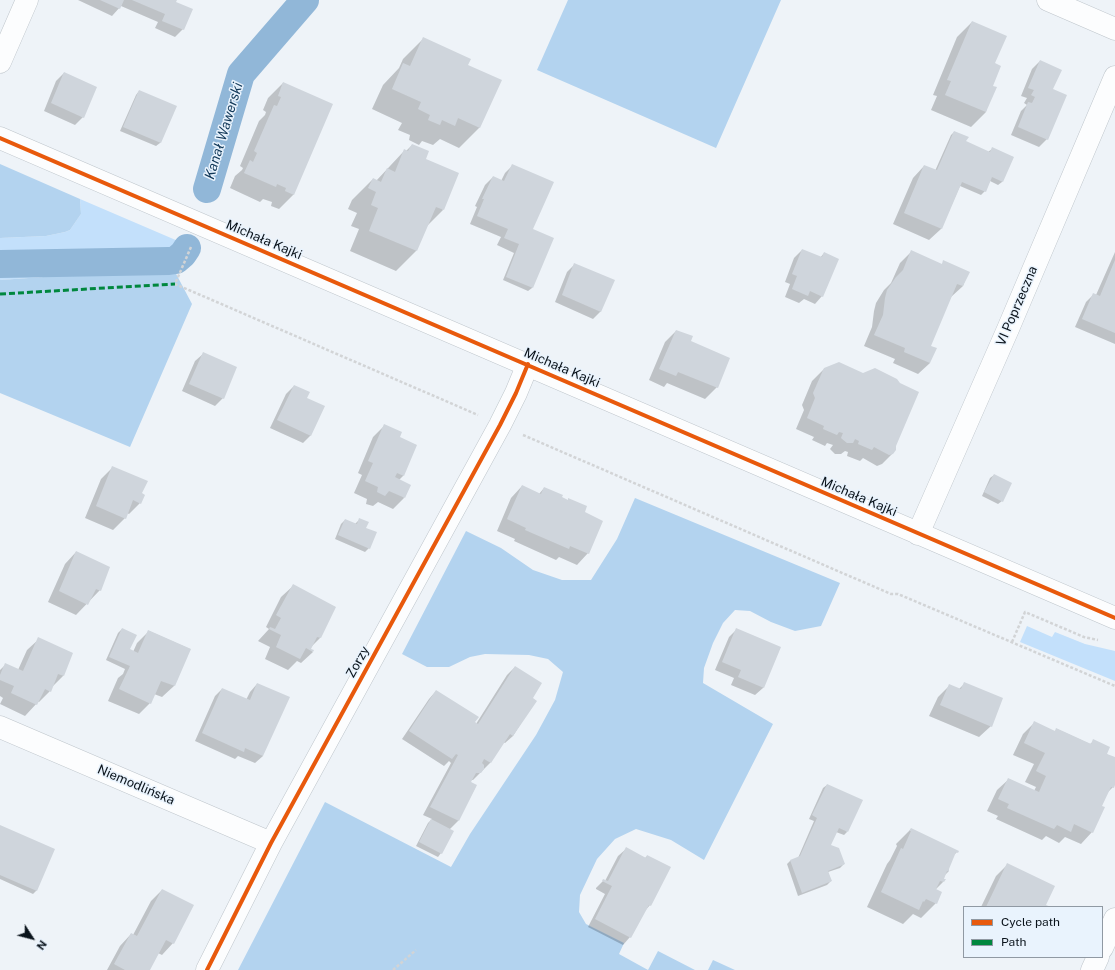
<!DOCTYPE html>
<html>
<head>
<meta charset="utf-8">
<style>
  body { margin:0 }
  #map { position:relative; width:1115px; height:970px; overflow:hidden; background:#eef3f8; font-family:"Public Sans",sans-serif }
  canvas { display:block }
  .legend { position:absolute; left:963px; top:906px; width:140px; height:52px; box-sizing:border-box; background:#e9f3fd; border:1px solid #9099a3; margin:0; padding:5px 7px; list-style:none; font-size:12px; color:#0a131b }
  .legend li { display:flex; align-items:center; gap:8px; height:20px }
  .legend b { width:20px; border:1px solid #9099a3 }
  .north { position:absolute; left:12px; top:918px; width:40px; height:40px; -webkit-text-stroke:3px #e9f3fd; paint-order:stroke; rotate:126deg; font-size:11px; font-weight:700; line-height:16px; text-align:center; color:#0a131b }
  .north::after { content:''; display:block; margin:auto; width:14px; height:18px; background:#0a131b; clip-path:polygon(50% 0,100% 100%,50% 72%,0 100%) }
</style>
</head>
<body>
<div id="map">
<canvas width="1115" height="970"></canvas>
<ul class="legend">
<li><b style="height:5px;background:#e8590c"></b>Cycle path</li>
<li><b style="height:5px;background:#00873e"></b>Path</li>
</ul>
<div class="north">N</div>
</div>
<script>
const c = document.querySelector('canvas').getContext('2d');
c.lineJoin = 'round';
function fillPath(path, color) { c.fillStyle = color; c.fill(path, 'evenodd'); }
const poly = rows => new Path2D(rows.map(r => 'M' + r).join(''));
function stroke(path, color, width, dash) { c.strokeStyle = color; c.lineWidth = width; c.lineCap = dash ? 'butt' : 'round'; c.setLineDash(dash || []); c.stroke(path); }
function label(font, color, halo, rows, align = 'center') {
  c.font = font + ' "Public Sans",sans-serif'; c.lineWidth = 3; c.setLineDash([]); c.textBaseline = 'middle'; c.strokeStyle = halo; c.fillStyle = color; for (const [text, x, y, turn = 0] of rows) {
    c.save(); c.translate(x, y); c.rotate((+turn || 0) * Math.PI / 180); c.textAlign = isNaN(turn) ? turn : align; if (halo) c.strokeText(text, 0, 0); c.fillText(text, 0, 0); c.restore();
  }
}
fillPath(poly([
  [80,199,199,250,191,261,173,268,0,280,0,238,46,236,65,232,70,230,81,214],
  [1027,626,1052,637,1055,632,1085,644,1115,651,1115,681,1020,642]
]), '#c3e0fb');
fillPath(poly([
  [568,0,781,0,716,148,537,70],
  [0,164,80,199,81,214,70,230,65,232,46,236,0,238],
  [173,268,192,304,130,447,0,393,0,280],
  [635,498,840,583,821,626,795,631,771,622,750,611,735,610,723,623,713,643,704,668,703,683,773,724,704,860,671,840,636,829,615,839,597,859,580,895,579,912,586,924,624,943,619,954,648,970,658,951,695,970,238,970,325,802,451,867,470,834,536,735,555,700,563,672,548,659,529,655,485,654,470,657,449,667,427,667,402,654,466,531,501,548,533,570,562,580,591,580,617,539],
  [713,960,735,970,708,970]
]), '#b3d3ef');
fillPath(poly([
  [78,0,176,0,175,2,183,29,175,37,155,28,158,22,121,6,112,16],
  [972,22,994,64,992,86,986,112,971,127,931,110,937,96,933,95,957,37],
  [424,38,467,66,480,127,459,148,440,139,433,145,422,141,419,145,409,140,410,135,398,130,402,123,372,109,383,85,399,68,403,59],
  [1040,61,1052,90,1047,139,1039,147,1011,135,1021,111,1027,105,1024,103,1027,98,1021,96,1032,69],
  [64,73,83,117,75,125,44,111,56,81],
  [283,83,294,194,279,209,271,206,272,202,263,199,260,202,230,188,235,176,242,170,243,168,240,166,259,121,265,115,266,112,263,110,268,98],
  [139,91,175,106,160,143,156,146,120,131,136,95],
  [954,132,965,142,988,152,992,149,1013,157,1002,182,998,185,990,181,985,191,981,195,960,186,941,229,929,240,893,224,913,178,924,166,935,171,951,135],
  [412,145,443,210,427,226,416,251,396,271,350,251,359,229,351,226,357,213,348,209,352,200,373,179,376,181,404,151,406,151],
  [513,165,532,230,532,288,528,291,503,280,514,253,497,245,501,237,470,224,477,207,475,206,485,185,493,177,501,181,505,173],
  [802,250,820,258,824,253,822,296,815,304,804,299,799,303,785,297,790,284,785,282,794,258],
  [911,252,941,265,944,262,968,272,963,286,951,297,929,346,930,363,918,374,893,363,895,359,864,346,872,327,874,311,876,303,884,290,891,283,900,263],
  [1115,252,1115,344,1075,327,1086,302,1094,294,1096,295],
  [575,264,601,311,593,319,555,302,567,272],
  [676,331,689,342,717,387,705,399,667,383,664,387,649,380,665,342],
  [203,354,223,398,215,406,182,391,195,361],
  [824,369,895,446,894,452,882,464,877,466,863,458,860,461,847,456,848,452,845,451,841,454,835,454,830,449,833,445,827,443,825,446,812,440,814,437,796,429,804,410,802,405,812,381],
  [294,386,306,398,311,435,303,443,270,428,286,394],
  [384,426,399,438,416,445,403,476,399,480,404,498,393,509,378,502,373,506,366,504,367,499,354,493,362,475,358,473,373,437],
  [113,467,141,494,140,503,129,514,127,513,125,518,113,530,85,518,101,479],
  [994,475,1002,501,998,504,982,496,990,478],
  [522,486,539,494,544,488,567,501,569,499,583,513,588,553,577,565,559,557,556,560,514,541,515,539,497,531,511,498],
  [345,520,355,524,359,520,365,528,369,548,365,552,335,539,341,524],
  [76,552,100,590,76,615,48,602,65,564],
  [293,586,335,607,320,638,311,647,310,649,313,652,301,663,297,661,288,670,265,659,270,647,258,641,269,629,266,627,281,597],
  [122,629,129,650,133,652,137,643,149,631,190,649,174,686,162,697,154,694,150,703,139,714,108,701,118,678,123,674,125,669,106,660,118,633],
  [736,630,780,648,763,688,755,695,731,685,734,678,715,670,729,637],
  [39,639,72,653,63,676,52,687,50,691,39,702,38,702,25,716,0,704,3,698,0,696,0,670,5,665,18,670,27,650],
  [515,667,531,698,535,701,513,736,505,743,503,742,490,763,473,780,471,780,470,782,476,786,458,821,450,829,441,853,438,857,416,846,428,823,432,819,423,815,451,763,449,761,444,766,402,739,429,699,436,691,476,724,507,675],
  [965,683,991,726,979,737,929,716,938,697,949,686,959,689],
  [257,684,263,756,255,763,238,756,235,759,195,741,215,696,222,689,246,700,250,692],
  [1034,723,1054,732,1057,729,1090,744,1094,741,1106,754,1115,758,1115,783,1113,787,1106,794,1092,832,1081,844,1065,837,1059,843,1046,836,1042,840,996,819,998,816,987,811,997,790,1009,779,1034,791,1036,787,1025,782,1034,764,1013,755,1023,734],
  [827,785,847,832,844,835,836,832,830,845,844,864,840,868,828,872,831,881,827,885,798,896,787,864,790,861,798,858,814,821,809,819,823,788],
  [0,826,37,890,33,894,0,879],
  [911,829,957,852,953,856,948,869,948,872,944,876,943,882,936,889,936,903,921,918,913,914,903,924,867,907,887,864,890,860,897,846,896,844],
  [626,849,645,858,647,856,650,905,644,912,630,937,623,945,588,927,605,894,596,889,596,888,604,880,605,881,618,856],
  [1007,865,1045,906,1048,907,981,907,996,876],
  [162,890,173,943,162,955,158,953,149,970,107,970,120,946,131,934,133,935,151,901]
]), '#0003');
stroke(poly([
  [207,189,241,74,305,0],
  [0,264,169,261,176,260,183,254,187,248]
]), '#91b7d8', 28);
fillPath(poly([
  [100,0,124,0,120,9],
  [132,0,177,0,176,2,193,9,184,30,162,21,165,14],
  [972,21,1007,36,995,63,1001,66,993,86,997,87,986,112,945,95,951,81,947,80],
  [423,37,471,59,468,65,502,80,480,128,458,118,455,126,442,120,440,125,428,120,430,115,418,109,421,102,392,89,403,63,410,66],
  [1040,60,1062,70,1053,89,1067,95,1048,140,1018,127,1028,102,1032,103,1035,97,1031,95,1034,90,1028,88],
  [64,72,97,87,84,118,51,103],
  [283,82,333,104,294,195,285,191,286,188,277,184,276,187,244,173,250,160,253,162,257,153,254,151,274,105,277,106,281,97,278,96],
  [139,90,177,106,161,143,123,127],
  [954,131,969,137,966,141,990,152,992,147,1014,157,1003,182,992,177,986,192,962,182,942,229,904,213,924,165,937,170],
  [412,144,429,151,426,159,459,173,444,210,436,207,417,251,369,231,378,208,371,205,376,192,368,188,373,178,381,182,387,168,395,172,404,149,408,151],
  [512,164,554,182,533,229,554,238,533,288,506,277,519,244,504,238,508,229,477,216,484,199,482,199,493,176,504,181],
  [802,249,822,257,824,252,839,259,823,297,810,291,808,296,792,289,797,276,792,274],
  [911,250,942,264,943,260,970,272,963,286,957,284,931,346,937,348,930,363,904,352,905,348,874,335,883,315,885,298,887,290,896,277,903,270],
  [1115,260,1115,333,1082,319,1093,293,1100,296],
  [574,263,615,280,601,312,562,295],
  [676,330,693,336,691,341,730,358,718,388,678,372,676,376,659,369],
  [203,352,237,367,224,399,189,384],
  [839,362,863,373,875,368,897,379,900,383,919,392,896,446,896,450,893,454,889,455,874,447,872,450,858,444,859,441,855,439,853,443,847,443,841,438,843,433,839,432,837,435,823,429,824,426,807,418,815,398,813,393,824,368],
  [294,385,310,392,307,398,325,406,311,436,277,420],
  [384,424,402,432,400,437,417,445,404,476,397,473,395,477,411,485,405,498,389,491,385,496,377,492,378,487,365,481,373,463,368,461],
  [112,466,148,481,142,493,145,495,141,504,133,500,126,519,96,506],
  [994,474,1012,483,1003,502,984,492],
  [522,485,541,494,544,487,563,495,562,497,568,500,568,498,587,506,585,512,603,521,589,554,570,546,569,549,525,530,526,528,507,519],
  [359,518,369,522,366,528,377,532,370,549,338,535,345,519,357,524],
  [76,551,110,567,101,591,96,589,88,605,59,591],
  [293,584,336,607,321,638,317,637,311,649,314,650,313,652,306,648,300,659,276,647,281,635,269,629,270,627,275,629,281,618,276,615],
  [122,628,137,635,130,649,138,653,148,630,191,649,175,686,161,681,151,704,119,689,130,666,109,657],
  [736,628,781,647,764,688,738,677,741,670,722,662],
  [38,637,73,653,64,676,58,674,51,692,45,689,37,705,11,693,14,686,0,680,0,675,5,663,23,671],
  [515,666,542,683,533,698,537,701,513,736,510,734,491,763,484,759,482,763,484,765,484,769,481,773,476,773,471,782,477,785,459,821,430,807,458,755,456,754,452,759,409,731,436,690,479,717,475,722,478,724],
  [964,682,1003,698,992,727,940,705,949,684,961,689],
  [257,683,290,697,263,756,245,748,244,752,202,733,222,688,250,700],
  [1034,721,1055,731,1056,728,1091,744,1093,739,1110,747,1107,754,1115,757,1115,785,1114,788,1111,787,1102,806,1105,807,1093,833,1074,824,1071,832,1057,825,1054,829,1007,808,1009,804,998,799,1008,778,1039,792,1046,776,1036,771,1045,753,1024,743],
  [827,784,863,800,848,832,839,828,831,845,839,848,845,864,828,871,832,881,802,893,790,860,800,856,817,818,812,815],
  [431,819,454,831,442,854,419,842],
  [0,825,55,849,37,891,0,875],
  [911,828,959,851,958,853,956,852,949,869,949,872,947,871,944,879,946,879,944,882,940,881,936,889,942,892,937,904,926,899,924,902,923,901,919,910,881,892,901,848,903,849,911,831,909,831],
  [626,847,646,858,647,855,671,867,651,906,649,905,631,938,595,919,612,886,602,881,603,879,608,881],
  [1007,863,1055,886,1046,905,1051,907,986,907],
  [162,889,194,905,174,944,166,940,150,970,125,970,114,964,131,933,137,936]
]), '#cfd5dc');
const minor = poly([
  [1048,0,1115,29],
  [0,62,27,0],
  [0,138,1115,618],
  [918,534,1008,329,1115,77],
  [0,727,271,843],
  [1102,948,1115,919],
  [207,970,271,843,500,425,516,393,528,364],
  [1092,970,1098,957]
]);
stroke(minor, '#bec5cb', 23);
stroke(poly([
  [191,247,175,284,478,415],
  [523,435,891,594,898,594,1115,686],
  [1012,642,1025,612,1084,637,1098,640],
  [393,970,416,950]
]), '#d2d4d6', 2.5, [3, 2]);
stroke(minor, '#fcfdfe', 22);
stroke(poly([
  [0,294,175,284]
]), '#00873e', 3, [6, 3]);
stroke(poly([
  [0,138,1115,618],
  [207,970,271,843,500,425,516,393,528,364]
]), '#e8590c', 4);
label('13px', '#0a131b', '#e9f3fd', [
  ["Michała Kajki",264,240,23],
  ["VI Poprzeczna",1017,306,-67],
  ["Michała Kajki",562,368,23],
  ["Michała Kajki",859,497,23],
  ["Zorzy",358,662,-61],
  ["Niemodlińska",136,785,23]
]);
label('italic 14px', '#123959', '#e9f3fd', [
  ["Kanał Wawerski",224,131,-73]
]);
</script>
</body>
</html>
